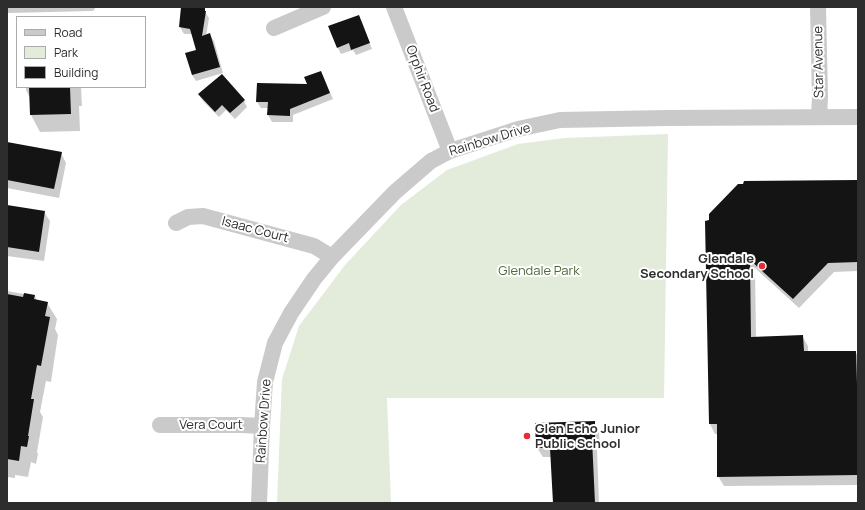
<!DOCTYPE html>
<html>
<head>
<meta charset="utf-8">
<style>
  body { margin:0 }
  #map { position:relative; width:865px; height:510px; overflow:hidden; background:#fff; font-family:Manrope,sans-serif }
  canvas { display:block }
  .frame { position:absolute; inset:0; border:8px solid #2d2d2d; pointer-events:none }
  .legend { position:absolute; left:16px; top:16px; width:130px; height:72px; box-sizing:border-box; background:#fff; border:1px solid #ababab; margin:0; padding:5px 7px; list-style:none; font-size:12px; color:#2d2d2d }
  .legend li { display:flex; align-items:center; gap:8px; height:20px }
  .legend b { width:20px; border:1px solid #ababab }
</style>
</head>
<body>
<div id="map">
<canvas width="865" height="510"></canvas>
<div class="frame"></div>
<ul class="legend">
<li><b style="height:5px;background:#cacaca"></b>Road</li>
<li><b style="height:11px;background:#e3ebda"></b>Park</li>
<li><b style="height:11px;background:#141414"></b>Building</li>
</ul>
</div>
<script>
const c = document.querySelector('canvas').getContext('2d');
c.lineJoin = 'round';
function fillPath(path, color) { c.fillStyle = color; c.fill(path, 'evenodd'); }
const poly = rows => new Path2D(rows.map(r => 'M' + r).join(''));
function stroke(path, color, width, dash) { c.strokeStyle = color; c.lineWidth = width; c.lineCap = dash ? 'butt' : 'round'; c.setLineDash(dash || []); c.stroke(path); }
function label(font, color, halo, rows, align = 'center') {
  c.font = font + ' Manrope,sans-serif'; c.lineWidth = 4; c.setLineDash([]); c.textBaseline = 'middle'; c.strokeStyle = halo; c.fillStyle = color; for (const [text, x, y, turn = 0] of rows) {
    c.save(); c.translate(x, y); c.rotate((+turn || 0) * Math.PI / 180); c.textAlign = isNaN(turn) ? turn : align; if (halo) c.strokeText(text, 0, 0); c.fillText(text, 0, 0); c.restore();
  }
}
fillPath(poly([
  [668,134,664,398,387,398,391,503,277,503,282,379,299,326,345,265,401,205,447,170,518,144,565,138]
]), '#e3ebda');
fillPath(poly([
  [182,7,206,7,201,12,205,12,209,18,206,36,210,35,214,41,223,73,196,81,192,75,186,54,197,50,193,34,184,34,180,27],
  [358,16,362,22,372,49,356,55,353,50,341,54,338,48],
  [321,72,324,78,333,99,293,115,293,122,272,122,268,115,268,108,261,108,257,102,308,85],
  [26,87,81,87,82,106,79,106,80,131,40,132,31,115,30,98,26,90],
  [199,95,244,101,247,107,235,119,226,110,219,117,203,101],
  [7,143,61,153,66,163,59,198,7,188],
  [858,181,858,271,834,272,799,308,755,268,756,337,802,336,808,346,808,352,855,352,858,356,858,485,724,486,718,476,718,434,715,434,710,424,706,222],
  [7,206,44,212,50,221,44,261,7,256],
  [7,291,35,296,37,301,47,303,57,319,55,329,58,335,51,382,46,381,40,412,43,417,37,452,38,454,36,464,31,462,28,477,15,475,15,478,7,477],
  [594,422,599,431,600,448,597,449,599,503,554,503,552,457,543,457,537,448,536,424]
]), '#0003');
fillPath(poly([
  [181,7,205,7,205,11,206,11,202,36,210,33,220,67,192,75,185,53,196,50,190,29,179,27],
  [359,15,370,43,351,50,349,43,337,48,328,26],
  [321,71,330,93,290,109,290,116,267,115,268,102,256,102,257,83,307,84,304,77],
  [222,74,245,100,230,113,222,105,215,112,198,94],
  [29,87,70,87,71,114,30,115],
  [7,142,62,152,54,189,7,180],
  [858,180,858,262,828,263,793,299,750,260,751,337,803,335,804,351,856,351,858,417,858,475,717,477,717,424,709,424,705,221,709,220,709,214,738,184,743,184,744,181],
  [7,205,45,211,39,252,7,247],
  [24,293,35,295,34,299,48,302,45,316,50,317,41,366,37,365,31,399,34,399,28,436,29,436,27,447,21,446,19,461,7,459,7,294,23,297],
  [595,421,595,439,592,439,595,503,553,503,550,448,536,448,535,423]
]), '#141414');
stroke(poly([
  [7,9,91,7]
]), '#cacaca', 8);
stroke(poly([
  [394,7,450,151],
  [818,7,820,97,819,117],
  [274,28,323,7],
  [176,223,188,217,203,216,314,246,332,257],
  [160,425,241,425,262,426],
  [259,503,262,426,265,382,275,343,291,313,314,279,332,257,395,192,431,161,450,151,518,129,560,120,666,118,858,117]
]), '#cacaca', 16);
for (const [x, y, r, color] of [
  [762,266,4,"#e52d37"],
  [527,436,4,"#e52d37"]
]) { const dot = new Path2D(); dot.arc(x, y, r, 0, 2 * Math.PI); c.fillStyle = color; c.fill(dot); stroke(dot, '#fff', 1.5); }
label('13px', '#2d2d2d', '#fff', [
  ["Star Avenue",819,62,-91],
  ["Orphir Road",422,79,69],
  ["Rainbow Drive",490,140,-17],
  ["Isaac Court",255,230,15],
  ["Rainbow Drive",264,421,-86],
  ["Vera Court",211,425]
]);
label('bold 13px', '#2d2d2d', '#fff', [
  ["Glendale",754,259],
  ["Secondary School",754,274],
  ["Glen Echo Junior",535,429,"left"],
  ["Public School",535,444,"left"]
], 'right');
label('13px', '#4f683a', '#fff', [
  ["Glendale Park",539,271]
]);
</script>
</body>
</html>
